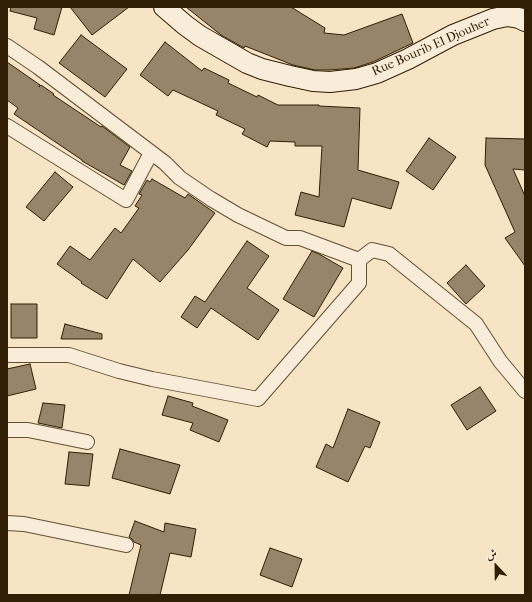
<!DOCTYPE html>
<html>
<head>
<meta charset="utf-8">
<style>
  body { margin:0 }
  #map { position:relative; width:532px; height:602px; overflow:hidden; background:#f6e4c5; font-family:"IM FELL French Canon",Amiri,serif }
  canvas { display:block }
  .frame { position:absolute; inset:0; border:8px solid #311e05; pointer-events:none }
  .north { position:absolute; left:476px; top:546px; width:40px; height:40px; -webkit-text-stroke:3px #f9edd9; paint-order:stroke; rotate:338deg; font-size:11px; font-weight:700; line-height:16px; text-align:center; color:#311e05 }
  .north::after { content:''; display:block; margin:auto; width:14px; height:18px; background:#311e05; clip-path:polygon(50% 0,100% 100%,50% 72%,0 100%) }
</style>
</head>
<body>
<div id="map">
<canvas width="532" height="602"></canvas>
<div class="frame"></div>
<div class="north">ش</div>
</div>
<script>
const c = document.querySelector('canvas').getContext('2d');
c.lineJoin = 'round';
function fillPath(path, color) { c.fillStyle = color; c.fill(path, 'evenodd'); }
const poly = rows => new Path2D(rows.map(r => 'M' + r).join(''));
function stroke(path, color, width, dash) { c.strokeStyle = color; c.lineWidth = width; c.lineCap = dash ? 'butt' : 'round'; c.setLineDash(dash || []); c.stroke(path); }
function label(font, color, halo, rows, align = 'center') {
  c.font = font + ' "IM FELL French Canon",serif'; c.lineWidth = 3.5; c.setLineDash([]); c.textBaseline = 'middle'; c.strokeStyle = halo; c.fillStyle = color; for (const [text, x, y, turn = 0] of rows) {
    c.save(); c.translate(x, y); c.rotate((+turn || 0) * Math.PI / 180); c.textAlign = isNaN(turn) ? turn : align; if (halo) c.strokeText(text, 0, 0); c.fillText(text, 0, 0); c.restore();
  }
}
const building = poly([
  [11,7,62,7,54,35,34,29,37,18,10,11,11,7],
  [70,7,129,7,92,35,70,7],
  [186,7,291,7,325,28,324,33,344,35,402,14,413,43,373,62,354,68,330,70,315,70,293,65,245,46,244,48,221,35,186,7],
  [81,35,127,69,105,97,59,63,81,35],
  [165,42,202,71,204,68,229,80,228,83,257,97,258,95,278,105,319,105,319,106,360,108,358,170,399,182,391,209,352,198,344,227,295,215,301,192,319,197,322,146,295,146,295,142,270,141,267,147,242,134,245,129,216,115,218,111,173,90,168,96,140,75,165,42],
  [7,62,40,85,39,87,41,85,54,94,53,95,101,127,102,126,130,147,120,165,132,171,124,185,82,161,82,160,14,114,18,108,7,100,7,62],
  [429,138,456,157,433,190,406,171,429,138],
  [486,138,525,139,525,170,513,169,525,196,525,266,505,238,515,232,485,165,486,138],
  [55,172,73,187,44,221,26,207,55,172],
  [152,179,185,198,188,194,215,213,188,250,160,282,133,259,107,299,81,283,82,282,57,264,70,246,90,260,115,228,121,233,139,208,135,206,142,195,139,194,147,180,150,182,152,179],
  [247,241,269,256,247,288,279,310,258,340,211,308,197,328,181,317,195,296,205,302,247,241],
  [312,251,319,254,343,268,314,317,283,299,312,251],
  [466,265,485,286,466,304,447,283,466,265],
  [11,304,37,304,37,338,11,338,11,304],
  [65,324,102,334,102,339,61,339,65,324],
  [30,364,36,389,7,396,7,369,30,364],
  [480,387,496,411,467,430,451,405,480,387],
  [168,396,193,403,192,406,228,420,219,442,190,430,193,423,162,415,168,396],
  [43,403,65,405,62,428,38,423,43,403],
  [348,409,380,422,370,448,365,446,348,482,316,467,326,444,333,448,348,409],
  [120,449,180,465,170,494,112,478,120,449],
  [69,452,93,454,89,486,65,484,69,452],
  [135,521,164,532,165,523,196,529,191,557,170,553,160,595,129,595,141,545,134,542,132,539,129,537,135,521],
  [270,548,302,559,292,587,260,575,270,548]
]);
fillPath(building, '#978569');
stroke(building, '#311e05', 1);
const street = poly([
  [7,46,38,67,165,163,180,178,211,199,238,215,286,238,300,238,359,260],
  [7,126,126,200,151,153],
  [359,260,372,250,389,254,476,324,500,361,525,391],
  [7,355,69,355,119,371,152,379,258,399,359,283,359,260],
  [7,430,28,430,87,442],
  [7,523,24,524,126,545]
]);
const secondary = poly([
  [164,7,185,25,200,36,247,63,262,69,290,76,313,81,330,82,356,79,377,73,408,59,453,35,493,19,507,16,519,18,525,21]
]);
stroke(street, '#625035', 16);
stroke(secondary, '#311e05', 22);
stroke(street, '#f9edd9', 14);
stroke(secondary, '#f9edd9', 20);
label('13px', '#311e05', '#f9edd9', [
  ["Rue Bourib El Djouher",431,47,-24]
]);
</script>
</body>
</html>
